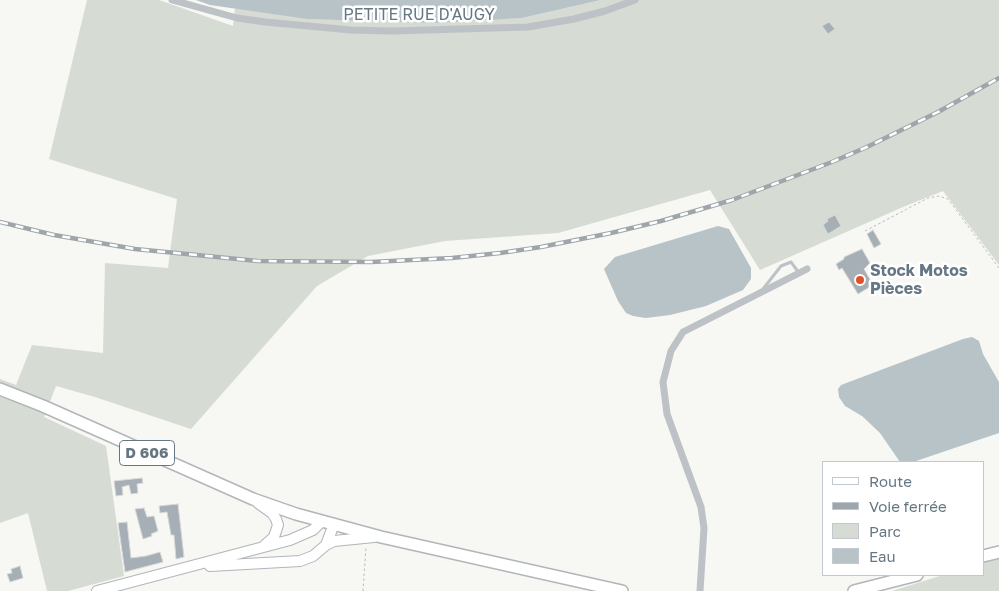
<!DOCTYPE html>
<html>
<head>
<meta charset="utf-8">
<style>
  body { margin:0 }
  #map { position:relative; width:999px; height:591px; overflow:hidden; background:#f7f7f3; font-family:"Golos Text",sans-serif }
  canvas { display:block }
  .legend { position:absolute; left:822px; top:461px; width:162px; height:115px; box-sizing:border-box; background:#fff; border:1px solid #c2c9ce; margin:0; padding:6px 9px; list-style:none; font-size:15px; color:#667784 }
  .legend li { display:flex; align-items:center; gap:10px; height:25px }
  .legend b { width:25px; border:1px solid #c2c9ce }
</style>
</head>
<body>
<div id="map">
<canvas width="999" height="591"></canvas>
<ul class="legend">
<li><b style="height:6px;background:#fff"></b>Route</li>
<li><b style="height:6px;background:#9fa6ab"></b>Voie ferrée</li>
<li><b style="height:14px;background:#d6dbd3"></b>Parc</li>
<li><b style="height:14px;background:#b7c3c7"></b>Eau</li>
</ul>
</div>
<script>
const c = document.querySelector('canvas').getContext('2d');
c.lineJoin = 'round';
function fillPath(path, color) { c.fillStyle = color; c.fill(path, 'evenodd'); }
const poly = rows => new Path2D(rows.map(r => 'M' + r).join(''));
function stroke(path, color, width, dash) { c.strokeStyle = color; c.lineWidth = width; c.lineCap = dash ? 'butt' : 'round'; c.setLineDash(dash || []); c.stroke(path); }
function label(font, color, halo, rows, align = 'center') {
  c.font = font + ' "Golos Text",sans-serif'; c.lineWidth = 5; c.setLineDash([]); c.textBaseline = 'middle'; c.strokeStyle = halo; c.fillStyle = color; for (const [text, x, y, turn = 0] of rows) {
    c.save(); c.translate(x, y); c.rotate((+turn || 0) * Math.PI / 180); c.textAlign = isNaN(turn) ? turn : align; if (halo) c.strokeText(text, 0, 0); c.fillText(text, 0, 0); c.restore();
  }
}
fillPath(poly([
  [87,0,159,0,233,26,235,8,308,19,384,21,522,18,601,0,999,0,999,265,943,191,903,207,760,270,710,190,558,233,445,241,368,256,317,286,191,429,95,397,56,386,44,417,106,446,124,576,68,591,47,591,28,513,0,523,0,379,16,385,32,345,103,353,105,263,168,268,177,199,49,159],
  [999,556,999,591,892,591,943,575,983,575,983,562]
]), '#d6dbd3');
fillPath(poly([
  [196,0,601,0,522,18,431,23,307,19,210,5],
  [718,226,729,229,751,268,751,279,743,290,706,306,670,315,646,318,633,316,626,313,618,301,604,269,615,257],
  [972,337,979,341,983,354,999,382,999,433,913,462,900,462,880,433,862,416,845,406,839,397,838,389,841,385,963,339]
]), '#b7c3c7');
const building = poly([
  [829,22,835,29,828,34,822,26,829,22],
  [835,215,841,226,828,234,823,225,828,221,827,219,835,215],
  [873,230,881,244,874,248,867,234,873,230],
  [862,249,870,263,864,269,873,285,858,294,842,268,839,270,836,264,844,259,844,257,862,249],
  [142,478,143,483,137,484,138,493,131,494,129,485,122,487,123,495,116,496,114,481,142,478],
  [178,504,184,557,176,559,174,535,171,535,167,512,160,513,159,506,178,504],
  [144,508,147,517,154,516,158,531,151,534,152,536,143,539,135,509,144,508],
  [127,522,131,558,146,556,160,552,163,562,125,572,118,523,127,522],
  [20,566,23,578,10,582,7,574,12,573,11,569,20,566]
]);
fillPath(building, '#a6afb5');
stroke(building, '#d8d8d6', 1);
const secondary = poly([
  [258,503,272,513,276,519,278,525,274,537,265,545],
  [326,545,334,524],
  [210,566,300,561,313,556,326,545,334,541,374,537],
  [97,591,290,540,313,530,322,521]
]);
const primary = poly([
  [0,389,43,406,253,499,296,514,381,537,622,591],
  [983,556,999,552],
  [854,591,917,575]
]);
stroke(secondary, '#b0b6ba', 12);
stroke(primary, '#b1b6ba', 14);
stroke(poly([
  [865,231,928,198,939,196,948,199,999,268],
  [363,591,366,547]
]), '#b8bbbe', 1, [2.5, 2.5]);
stroke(poly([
  [763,289,781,266,791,262,799,273]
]), '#bdc2c6', 3);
stroke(poly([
  [172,0,237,18,265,22,351,30,393,31,528,27,574,19,605,11,635,0],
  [700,591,704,528,701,507,667,414,663,382,671,351,683,332,807,269]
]), '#bdc2c6', 7);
stroke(secondary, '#fff', 10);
stroke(primary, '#fff', 11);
const rail = poly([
  [0,222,54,235,135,249,258,261,371,262,452,258,500,253,541,247,611,233,661,221,732,200,832,162,867,147,938,112,999,78]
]);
stroke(rail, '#9fa6ab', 4.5);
stroke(rail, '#fff', 2.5, [8]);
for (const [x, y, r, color] of [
  [860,280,5,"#df522b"]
]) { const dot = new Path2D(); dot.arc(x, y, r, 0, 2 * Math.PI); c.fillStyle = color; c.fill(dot); stroke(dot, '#fff', 2); }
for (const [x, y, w] of [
  [147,453,55]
]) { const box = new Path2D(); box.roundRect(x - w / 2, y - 12.5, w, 25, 4); c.fillStyle = '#fff'; c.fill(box); stroke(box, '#667784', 1); }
label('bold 15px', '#667784', null, [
  ["D 606",147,453]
]);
label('16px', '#667784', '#fff', [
  ["PETITE RUE D'AUGY",419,15]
]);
label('bold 16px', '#667784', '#fff', [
  ["Stock Motos",870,271],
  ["Pièces",870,289]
], 'left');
</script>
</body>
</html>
